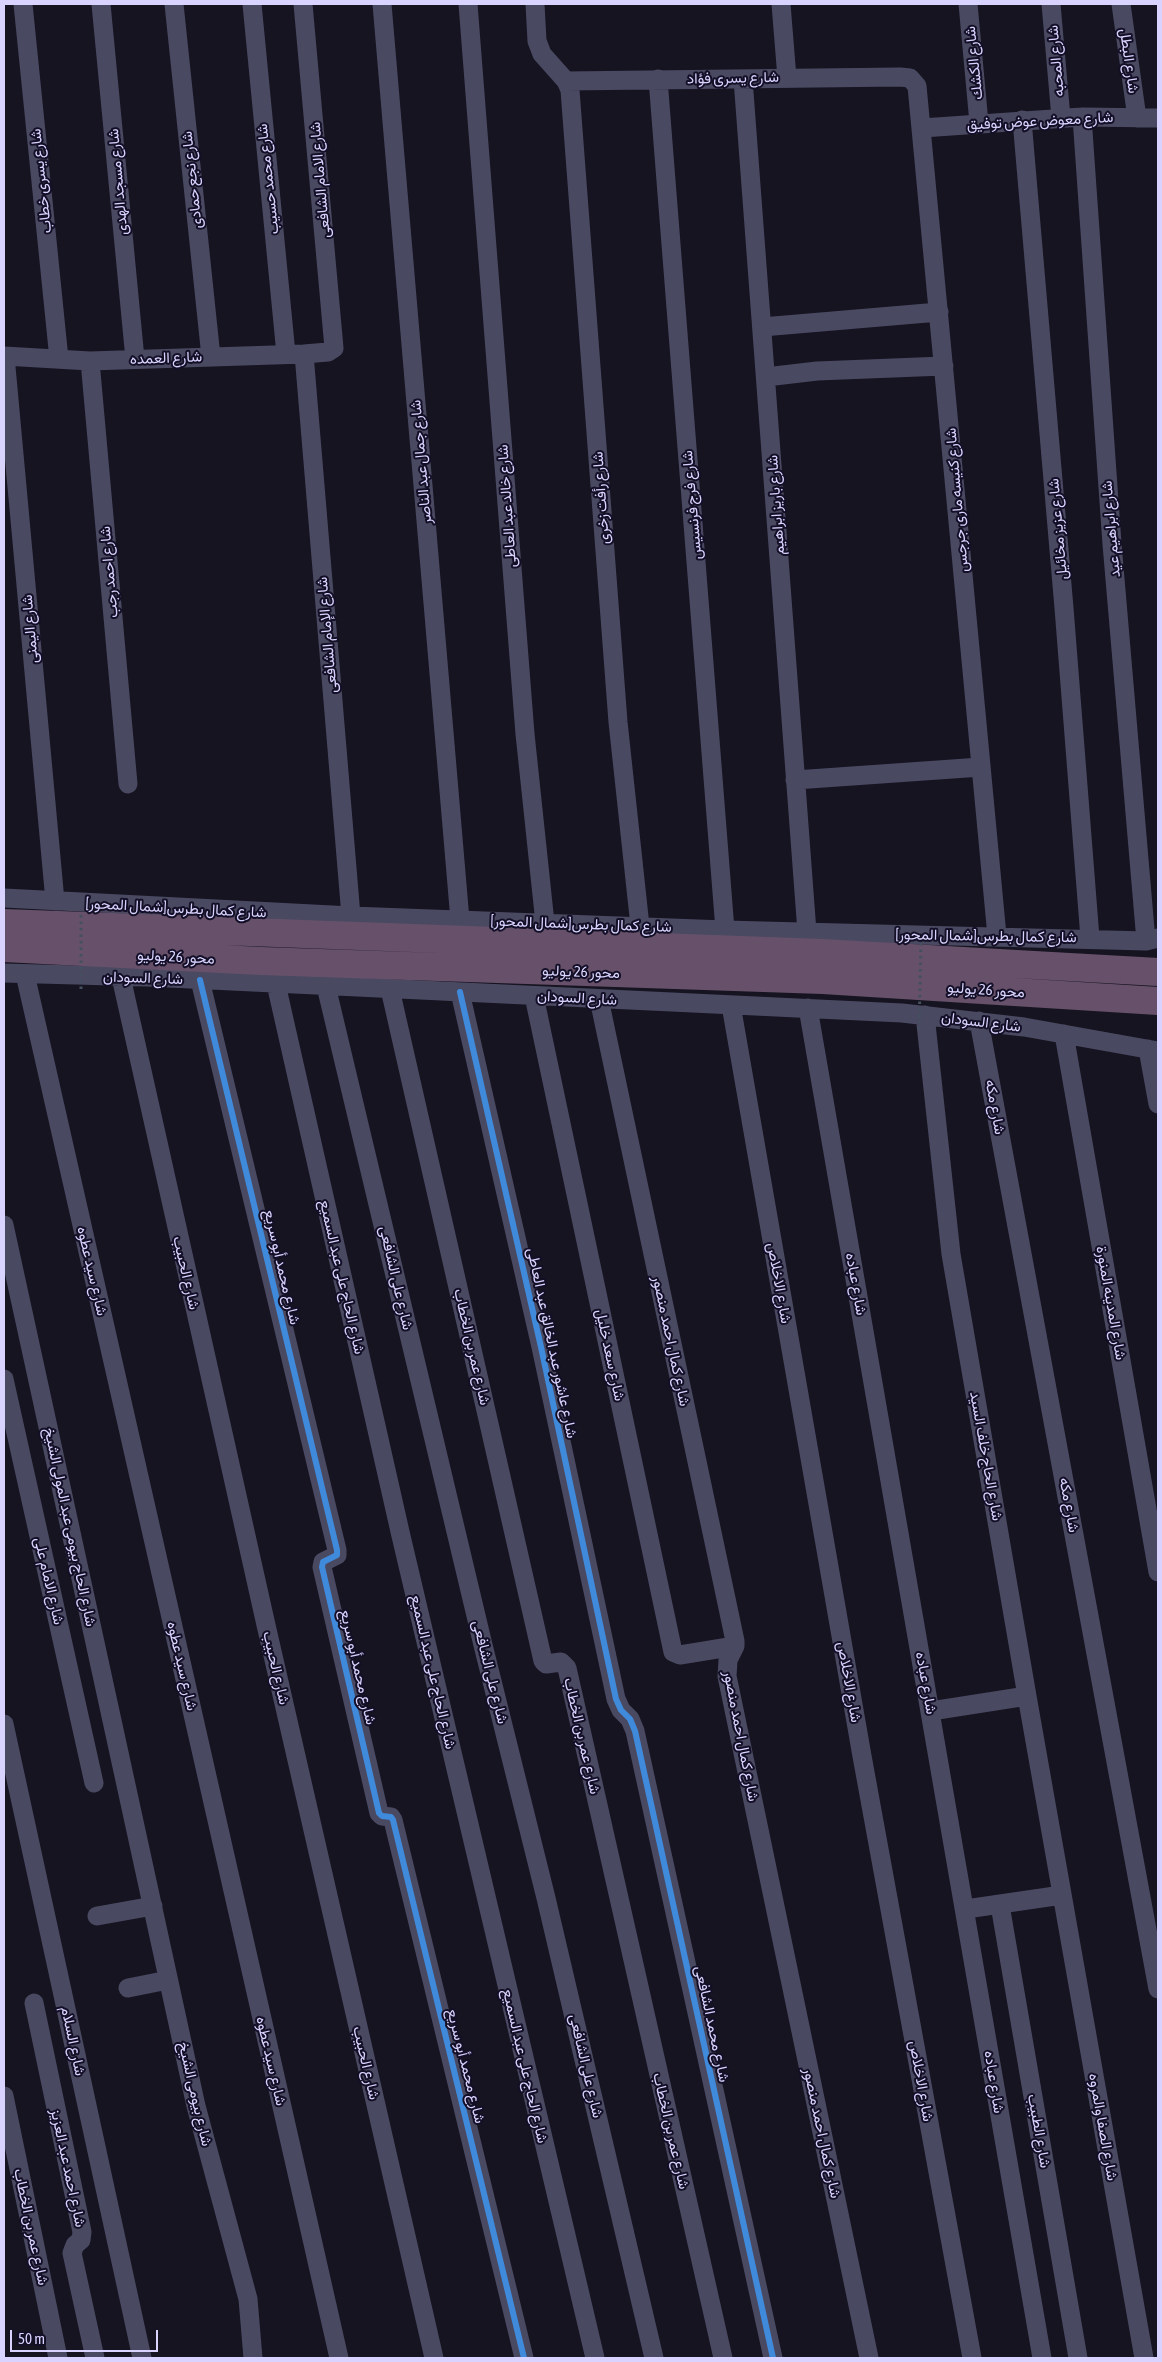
<!DOCTYPE html>
<html>
<head>
<meta charset="utf-8">
<style>
  body { margin:0 }
  #map { position:relative; width:1162px; height:2362px; overflow:hidden; background:#161421; font-family:"Asap Condensed",sans-serif }
  canvas { display:block }
  .frame { position:absolute; inset:0; border:5px solid #d9d4ff; pointer-events:none }
  .scale { position:absolute; left:10px; top:2330px; width:148px; height:22px; box-sizing:border-box; border:2px solid #d9d4ff; border-top:0; padding-left:6px; font-size:15px; line-height:18px; white-space:nowrap; color:#d9d4ff; -webkit-text-stroke:4px #130f26; paint-order:stroke }
</style>
</head>
<body>
<div id="map">
<canvas width="1162" height="2362"></canvas>
<div class="frame"></div>
<div class="scale">50 m</div>
</div>
<script>
const c = document.querySelector('canvas').getContext('2d');
c.lineJoin = 'round';
const poly = rows => new Path2D(rows.map(r => 'M' + r).join(''));
function stroke(path, color, width, dash) { c.strokeStyle = color; c.lineWidth = width; c.lineCap = dash ? 'butt' : 'round'; c.setLineDash(dash || []); c.stroke(path); }
function label(font, color, halo, rows, align = 'center') {
  c.font = font + ' "Asap Condensed",Vazirmatn,sans-serif'; c.lineWidth = 4; c.setLineDash([]); c.textBaseline = 'middle'; c.strokeStyle = halo; c.fillStyle = color; for (const [text, x, y, turn = 0] of rows) {
    c.save(); c.translate(x, y); c.rotate((+turn || 0) * Math.PI / 180); c.textAlign = isNaN(turn) ? turn : align; if (halo) c.strokeText(text, 0, 0); c.fillText(text, 0, 0); c.restore();
  }
}
stroke(poly([
  [23,4,59,359],
  [101,4,135,359],
  [174,4,211,357],
  [252,4,286,354],
  [382,4,460,920],
  [468,4,525,734,545,923],
  [535,4,537,41,542,54,566,81,570,90,618,722,640,926],
  [781,4,787,78],
  [968,4,979,123],
  [1051,4,1061,118],
  [1121,4,1137,118],
  [658,79,725,930],
  [743,79,807,932],
  [566,81,900,77,910,78,917,86,997,936],
  [1082,117,1112,544,1146,941],
  [1022,120,1064,608,1090,938],
  [922,128,1082,117,1158,118],
  [762,327,939,312],
  [304,354,351,916],
  [4,356,90,361,304,354,328,352,334,348,303,4],
  [5,356,55,901],
  [90,361,128,784],
  [766,377,817,371,944,366],
  [795,780,981,767],
  [4,898,351,916,725,930,1146,941,1158,938],
  [4,973,148,977,902,1013,1024,1027,1158,1051],
  [25,974,339,2358],
  [121,977,266,1625,434,2358],
  [200,980,337,1550,337,1555,323,1562,322,1567,379,1813,382,1816,391,1817,393,1820,524,2358],
  [276,984,401,1536,595,2358],
  [326,986,483,1645,546,1898,654,2358],
  [390,989,543,1661,546,1664,561,1662,567,1668,723,2358],
  [460,992,541,1347,616,1699,621,1710,630,1719,635,1731,773,2358],
  [534,996,673,1652,680,1655,735,1646],
  [599,999,735,1641,735,1646,728,1660,727,1676,869,2358],
  [731,1005,862,1756,972,2358],
  [808,1008,1042,2358],
  [925,1015,951,1254,1027,1696,1144,2358],
  [979,1021,1158,1989],
  [1064,1034,1158,1572],
  [1148,1049,1158,1104],
  [4,1225,196,2106,248,2299,253,2358],
  [4,1379,94,1783],
  [931,1711,1027,1696],
  [4,1724,142,2358],
  [1000,1905,1078,2358],
  [966,1909,1062,1895],
  [97,1916,153,1906],
  [128,1988,168,1980],
  [34,2003,82,2232,81,2240,75,2245,72,2253,95,2358],
  [4,2096,58,2358]
]), '#4a4962', 19);
stroke(poly([
  [4,923,822,953,1158,972],
  [4,948,261,961,823,980,1158,1001]
]), '#67516a', 28);
stroke(poly([
  [81,915,81,993],
  [919,1030,921,941]
]), '#44505f', 3, [2.5, 4]);
stroke(poly([
  [200,980,337,1550,337,1555,323,1562,322,1567,379,1813,382,1816,391,1817,393,1820,524,2358],
  [460,992,541,1347,616,1699,621,1710,630,1719,635,1731,773,2358]
]), '#408adc', 6);
label('15px', '#d9d4ff', '#130f26', [
  ["شارع المحبه",1056,61,-95],
  ["شارع البطل",1129,61,82],
  ["شارع الكشك",974,63,-96],
  ["شارع يسرى فؤاد",733,78,-1],
  ["شارع معوض عوض توفيق",1040,121,-3],
  ["شارع محمد حسيب",268,179,-96],
  ["شارع نجع حمادى",192,180,-96],
  ["شارع الامام الشافعى",320,180,-95],
  ["شارع يسرى خطاب",41,181,-96],
  ["شارع مسجد الهدى",118,182,-95],
  ["شارع العمده",166,358,-2],
  ["شارع جمال عبد الناصر",421,462,-95],
  ["شارع رأفت زخرى",601,498,-94],
  ["شارع كنيسه مارى جرجس",957,500,-95],
  ["شارع فرج فرنسيس",692,505,-95],
  ["شارع باريز ابراهيم",776,505,-94],
  ["شارع خالد عبد العاطى",507,506,-94],
  ["شارع عزيز مخائيل",1058,529,-95],
  ["شارع ابراهيم عيد",1111,529,-95],
  ["شارع احمد رجب",109,572,-95],
  ["شارع اليمنى",30,629,-95],
  ["شارع الإمام الشافعى",327,635,-95],
  ["شارع كمال بطرس[شمال المحور]",176,908,3],
  ["شارع كمال بطرس[شمال المحور]",581,924,2],
  ["شارع كمال بطرس[شمال المحور]",986,936,1],
  ["محور 26 يوليو",176,957,3],
  ["محور 26 يوليو",581,972,2],
  ["شارع السودان",143,978,2],
  ["محور 26 يوليو",986,990,4],
  ["شارع السودان",577,998,3],
  ["شارع السودان",981,1022,7],
  ["شارع مكه",995,1107,80],
  ["شارع محمد أبو سريع",282,1267,77],
  ["شارع سيد عطوه",92,1271,77],
  ["شارع الحبيب",186,1273,77],
  ["شارع الحاج على عبد السميع",342,1277,77],
  ["شارع على الشافعى",396,1278,77],
  ["شارع الاخلاص",779,1283,80],
  ["شارع عباده",856,1284,80],
  ["شارع المدينه المنورة",1111,1303,80],
  ["شارع كمال احمد منصور",671,1341,78],
  ["شارع عاشور عبد الخالق عبد العاطى",552,1343,78],
  ["شارع عمر بن الخطاب",472,1347,77],
  ["شارع سعد خليل",610,1355,78],
  ["شارع الحاج خلف السيد",986,1456,80],
  ["شارع مكه",1069,1505,80],
  ["شارع الحاج بيومى عبد المولى الشيخ",70,1527,78],
  ["شارع الامام على",49,1581,77],
  ["شارع سيد عطوه",182,1666,77],
  ["شارع محمد أبو سريع",358,1667,77],
  ["شارع الحبيب",276,1668,77],
  ["شارع الحاج على عبد السميع",433,1672,77],
  ["شارع على الشافعى",490,1672,76],
  ["شارع الاخلاص",849,1682,80],
  ["شارع عباده",926,1683,80],
  ["شارع عمر بن الخطاب",582,1736,77],
  ["شارع كمال احمد منصور",741,1736,79],
  ["شارع محمد الشافعى",712,2024,78],
  ["شارع السلام",73,2041,78],
  ["شارع سيد عطوه",271,2061,77],
  ["شارع الحبيب",366,2063,77],
  ["شارع محمد أبو سريع",466,2066,76],
  ["شارع الحاج على عبد السميع",525,2066,77],
  ["شارع على الشافعى",586,2066,77],
  ["شارع الاخلاص",921,2081,80],
  ["شارع عباده",994,2082,81],
  ["شارع بيومى الشيخ",195,2094,77],
  ["شارع الصفا والمروه",1103,2127,80],
  ["شارع عمر بن الخطاب",671,2131,77],
  ["شارع الطبيب",1039,2131,80],
  ["شارع كمال احمد منصور",822,2133,78],
  ["شارع احمد عبد العزيز",68,2168,78],
  ["شارع عمر بن الخطاب",31,2227,78]
]);
</script>
</body>
</html>
